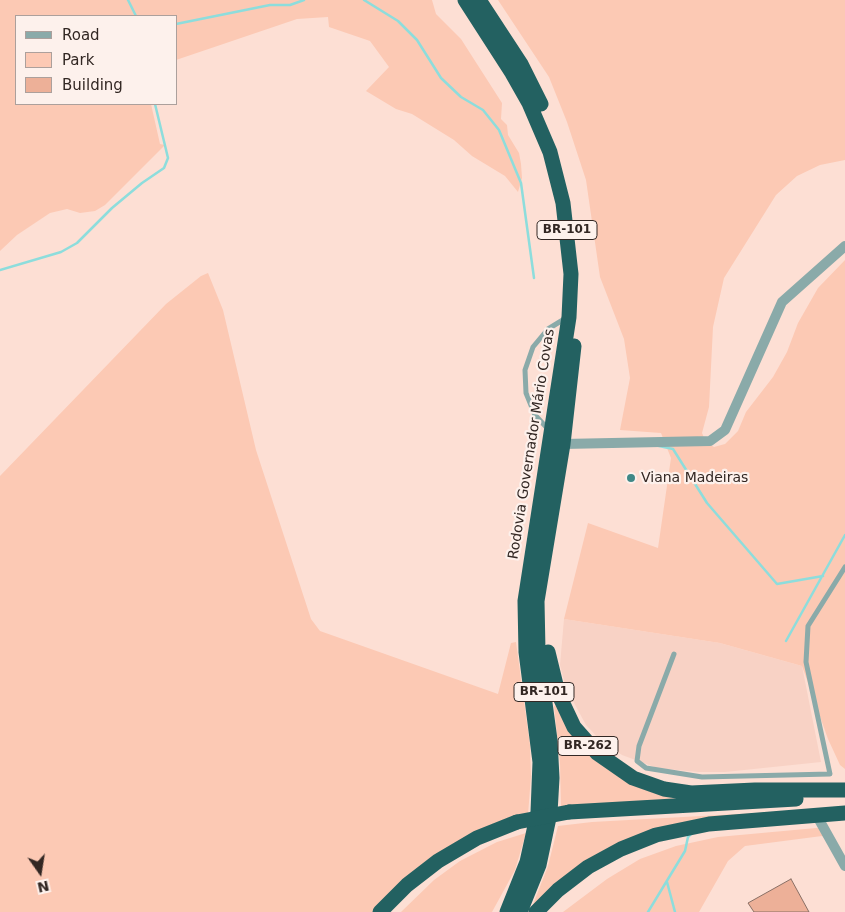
<!DOCTYPE html>
<html>
<head>
<meta charset="utf-8">
<style>
  body { margin:0 }
  #map { position:relative; width:845px; height:912px; overflow:hidden; background:#fddfd4; font-family:"DejaVu Sans",sans-serif }
  canvas { display:block }
  .legend { position:absolute; left:15px; top:15px; width:162px; height:90px; box-sizing:border-box; background:#fdf1ec; border:1px solid #aca09c; margin:0; padding:6px 9px; list-style:none; font-size:15px; color:#322723 }
  .legend li { display:flex; align-items:center; gap:10px; height:25px }
  .legend b { width:25px; border:1px solid #aca09c }
  .north { position:absolute; left:15px; top:847px; width:50px; height:50px; -webkit-text-stroke:4px #fdf1ec; paint-order:stroke; rotate:167deg; font-size:14px; font-weight:700; line-height:20px; text-align:center; color:#322723 }
  .north::after { content:''; display:block; margin:auto; width:18px; height:22px; background:#322723; clip-path:polygon(50% 0,100% 100%,50% 72%,0 100%) }
</style>
</head>
<body>
<div id="map">
<canvas width="845" height="912"></canvas>
<ul class="legend">
<li><b style="height:6px;background:#8aaaa9"></b>Road</li>
<li><b style="height:14px;background:#fcc9b4"></b>Park</li>
<li><b style="height:14px;background:#edb098"></b>Building</li>
</ul>
<div class="north">N</div>
</div>
<script>
const c = document.querySelector('canvas').getContext('2d');
c.lineJoin = 'round';
function fillPath(path, color) { c.fillStyle = color; c.fill(path, 'evenodd'); }
const poly = rows => new Path2D(rows.map(r => 'M' + r).join(''));
function stroke(path, color, width, dash) { c.strokeStyle = color; c.lineWidth = width; c.lineCap = dash ? 'butt' : 'round'; c.setLineDash(dash || []); c.stroke(path); }
function label(font, color, halo, rows, align = 'center') {
  c.font = font + ' "DejaVu Sans",sans-serif'; c.lineWidth = 4.5; c.setLineDash([]); c.textBaseline = 'middle'; c.strokeStyle = halo; c.fillStyle = color; for (const [text, x, y, turn = 0] of rows) {
    c.save(); c.translate(x, y); c.rotate((+turn || 0) * Math.PI / 180); c.textAlign = isNaN(turn) ? turn : align; if (halo) c.strokeText(text, 0, 0); c.fillText(text, 0, 0); c.restore();
  }
}
fillPath(poly([
  [564,619,720,643,802,666,821,762,725,772,698,772,657,768,622,755,600,740,586,725,566,688,560,665]
]), '#f8d2c5');
fillPath(poly([
  [0,0,432,0,436,14,461,39,502,103,501,119,507,125,508,135,519,153,521,164,522,178,518,192,505,176,472,156,454,140,412,114,396,109,366,91,389,67,370,41,329,27,328,17,297,19,176,60,176,16,16,16,16,104,151,104,160,144,165,145,105,205,95,211,80,213,67,209,50,213,17,235,0,251],
  [498,0,845,0,845,160,820,165,797,176,776,195,724,278,713,327,709,407,702,433,706,442,714,447,725,444,738,431,746,412,773,377,787,352,798,323,818,288,845,260,845,769,840,765,828,739,802,666,720,643,564,619,588,523,658,548,671,458,661,433,620,430,630,378,624,339,600,277,586,180,567,122,549,77],
  [208,273,223,310,256,450,311,619,320,631,498,694,511,643,516,642,530,745,531,776,528,815,516,818,373,912,0,912,0,476,166,304,201,276],
  [558,705,586,748,684,798,561,808,560,763,554,706],
  [793,811,656,832,530,912,548,866,558,826,592,822],
  [827,827,831,843,822,836,745,846,728,861,699,912,563,912,607,879,640,859,676,846,718,837],
  [526,833,515,870,492,912,401,912,434,880,460,861,497,842]
]), '#fcc9b4');
stroke(poly([
  [128,0,136,16],
  [364,0,398,21,417,40,441,78,461,97,483,110,499,130,521,183,534,278],
  [176,24,270,5,290,5,304,0],
  [0,270,61,252,77,243,112,208,142,183,164,168,168,158,155,104],
  [659,446,673,449,707,503,777,584,823,576],
  [786,641,845,535],
  [667,882,675,912],
  [648,912,685,851,688,837,692,833]
]), '#8ddddc', 2.5);
const building = poly([
  [791,879,809,912,754,912,748,903,791,879]
]);
fillPath(building, '#edb098');
stroke(building, '#896f65', 1);
stroke(poly([
  [549,430,535,415,526,393,525,370,533,347,548,329,566,318],
  [674,654,639,746,637,761,646,768,702,777,830,774,806,662,808,626,845,567]
]), '#8aaaa9', 5);
stroke(poly([
  [563,444,710,441,725,430,782,302,845,246],
  [817,816,845,866]
]), '#8aaaa9', 10);
stroke(poly([
  [465,0,512,73,529,103,550,152,563,203,571,274,569,317,525,601,526,652,540,762,538,812,527,862,507,912],
  [479,0,521,64,541,104],
  [548,652,558,693,574,727,597,753,633,778,664,789,691,793,755,790,845,790],
  [569,812,796,799],
  [380,912,407,885,438,861,477,838,517,822],
  [520,912,539,865,550,813,552,778,550,740,538,651,537,601,563,444,574,346],
  [536,912,558,890,588,867,621,849,656,835,709,824,845,813]
]), '#236161', 15);
stroke(poly([
  [517,822,569,812]
]), '#236161', 15);
for (const [x, y, r, color] of [
  [631,478,5,"#408887"]
]) { const dot = new Path2D(); dot.arc(x, y, r, 0, 2 * Math.PI); c.fillStyle = color; c.fill(dot); stroke(dot, '#fdf1ec', 2); }
for (const [x, y, w] of [
  [567,230,60],
  [544,692,60],
  [588,746,60]
]) { const box = new Path2D(); box.roundRect(x - w / 2, y - 9.5, w, 19, 4); c.fillStyle = '#fdf1ec'; c.fill(box); stroke(box, '#322723', 1); }
label('bold 12px', '#322723', null, [
  ["BR-101",567,230],
  ["BR-101",544,692],
  ["BR-262",588,746]
]);
label('14px', '#322723', '#fdf1ec', [
  ["Rodovia Governador Mário Covas",532,444,-81]
]);
label('14px', '#322723', '#fdf1ec', [
  ["Viana Madeiras",641,478]
], 'left');
</script>
</body>
</html>
